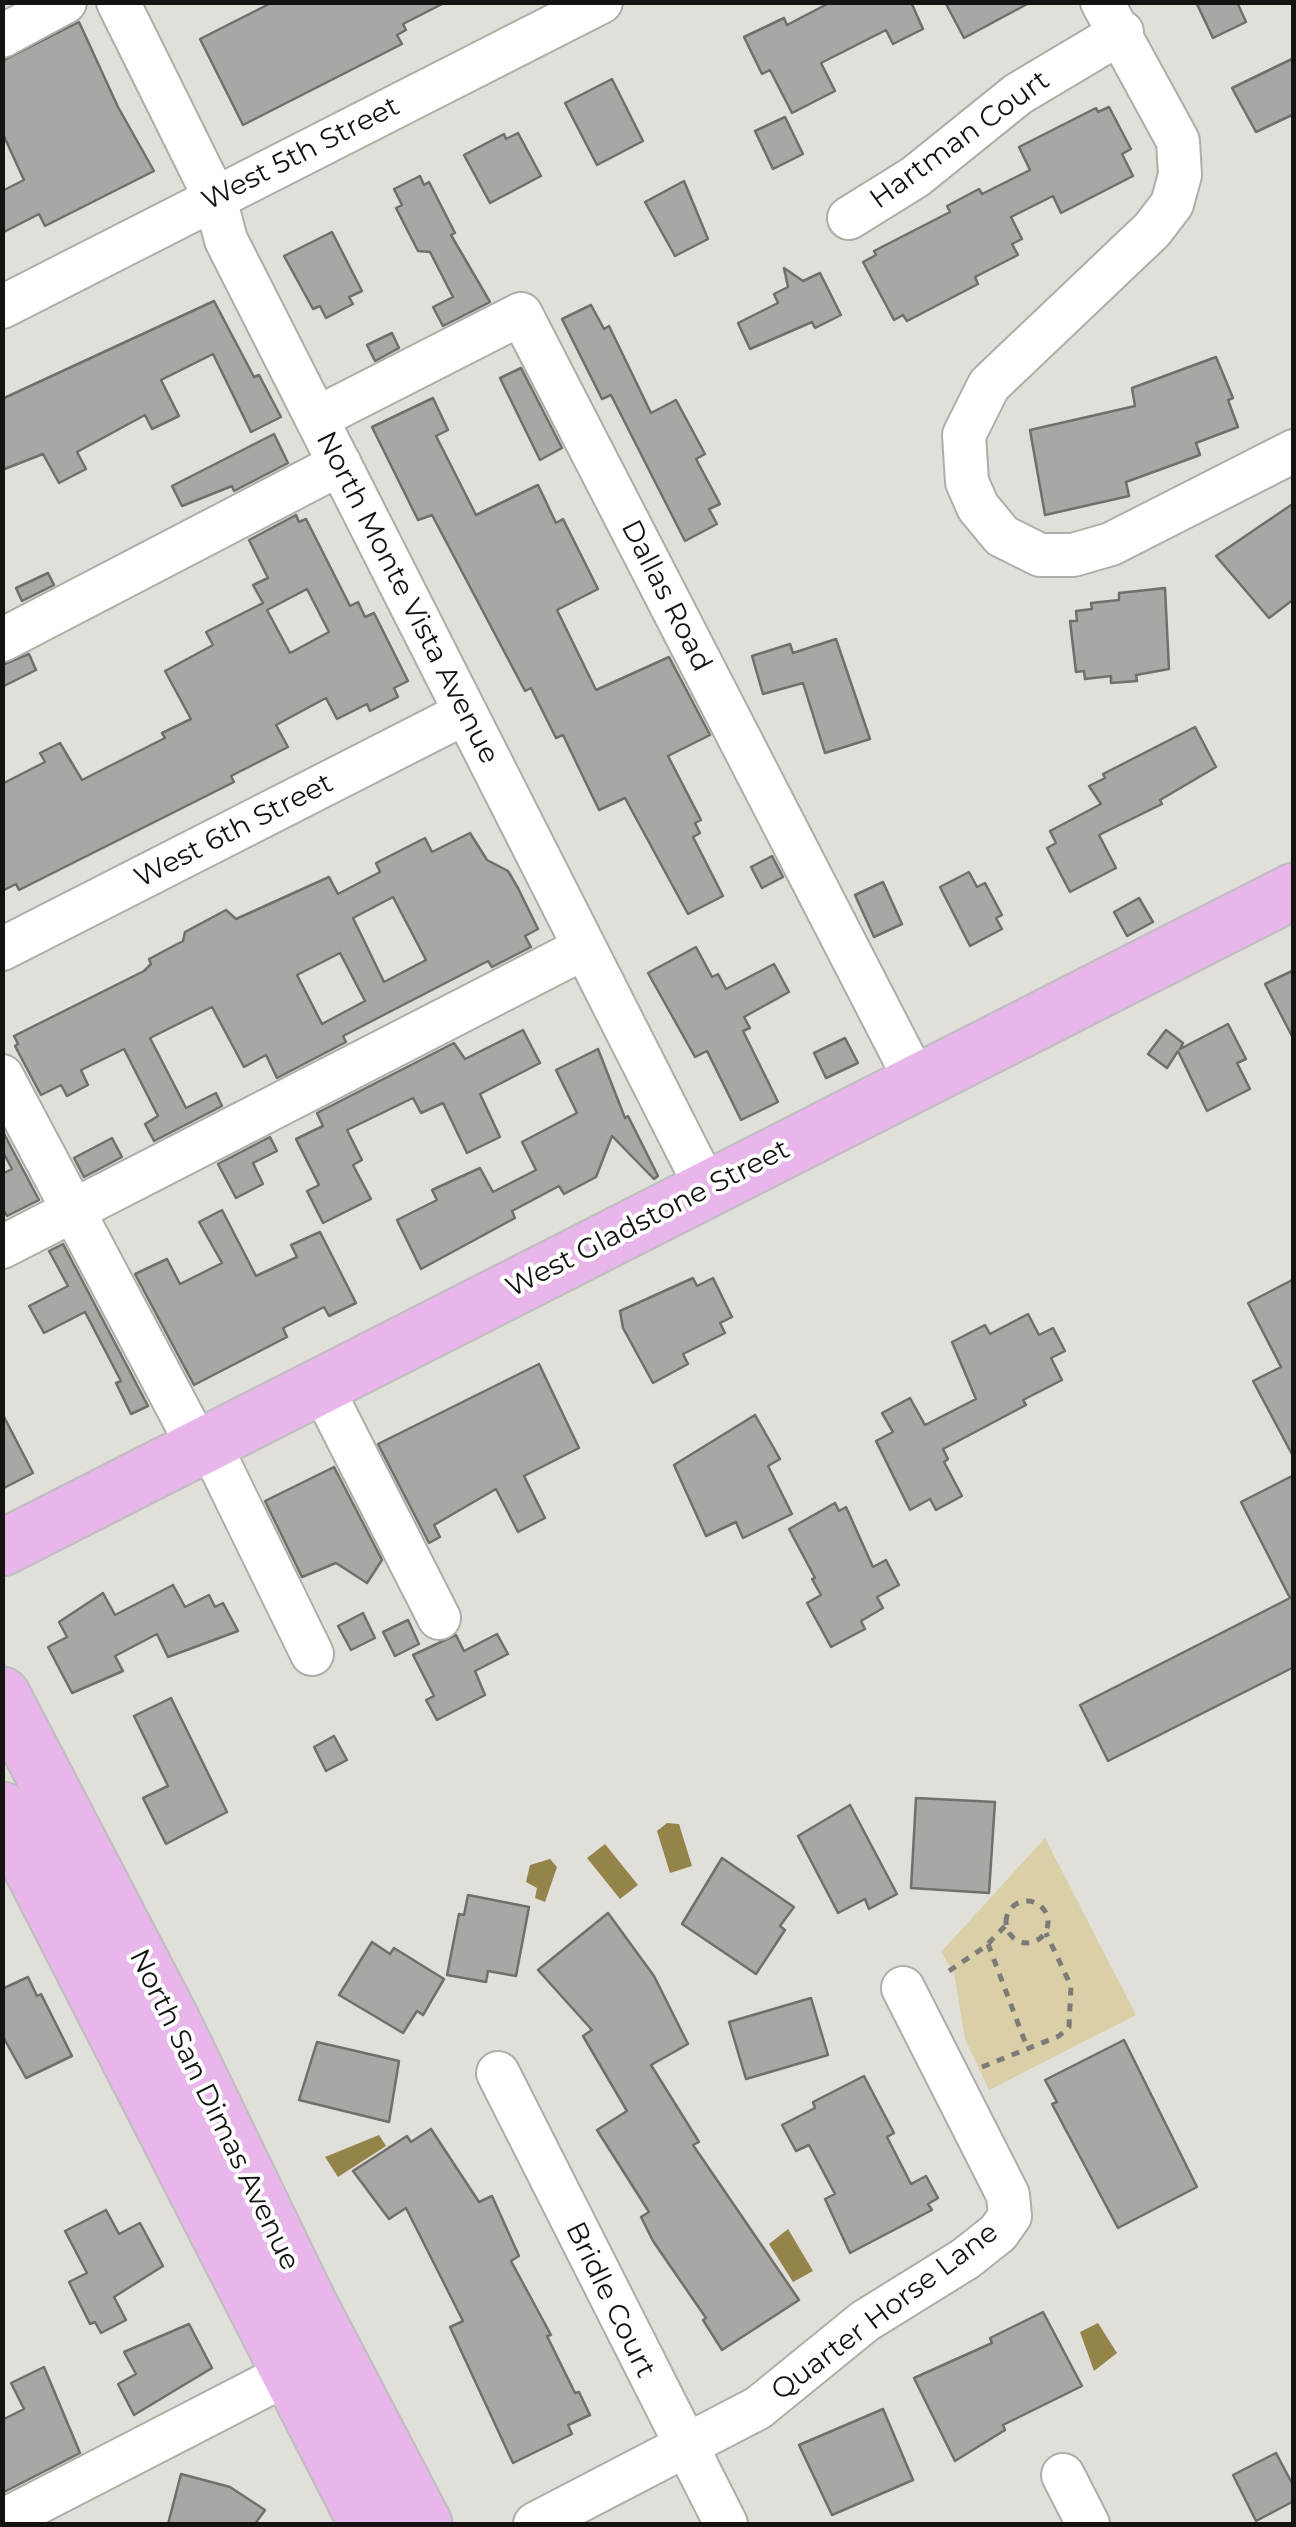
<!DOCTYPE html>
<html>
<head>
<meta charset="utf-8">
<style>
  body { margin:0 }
  #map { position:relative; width:1296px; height:2527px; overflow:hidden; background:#e0dfda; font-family:Montserrat,sans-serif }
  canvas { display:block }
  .frame { position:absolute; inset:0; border:5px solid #141312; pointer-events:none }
</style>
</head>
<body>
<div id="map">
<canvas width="1296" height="2527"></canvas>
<div class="frame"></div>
</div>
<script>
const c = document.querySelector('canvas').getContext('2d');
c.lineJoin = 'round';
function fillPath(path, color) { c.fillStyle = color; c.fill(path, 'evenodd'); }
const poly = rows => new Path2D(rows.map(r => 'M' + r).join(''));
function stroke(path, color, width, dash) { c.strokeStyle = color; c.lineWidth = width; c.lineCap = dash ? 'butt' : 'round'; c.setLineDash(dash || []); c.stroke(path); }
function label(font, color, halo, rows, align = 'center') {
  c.font = font + ' Montserrat,sans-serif'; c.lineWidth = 8; c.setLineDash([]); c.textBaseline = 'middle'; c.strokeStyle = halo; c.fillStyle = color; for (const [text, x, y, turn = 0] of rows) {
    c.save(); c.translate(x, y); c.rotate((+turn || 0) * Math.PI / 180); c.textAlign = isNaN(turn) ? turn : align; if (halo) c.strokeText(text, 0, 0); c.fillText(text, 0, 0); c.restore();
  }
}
fillPath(poly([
  [1045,1838,1136,2015,989,2090,965,2039,954,1973,941,1952]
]), '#dbcfa7');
fillPath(poly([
  [667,1823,679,1824,692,1866,670,1873,657,1831],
  [605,1844,638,1885,620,1899,587,1858],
  [550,1859,557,1867,545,1902,535,1898,537,1888,526,1882,530,1865],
  [379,2135,386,2146,338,2177,325,2157],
  [788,2229,813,2271,793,2282,769,2244],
  [1098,2323,1117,2353,1094,2371,1080,2332]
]), '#958449');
const building = poly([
  [273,2,446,2,403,24,406,30,397,35,402,44,243,125,200,39,273,2],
  [831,2,911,2,923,29,893,44,886,30,821,63,835,91,792,113,770,70,762,74,744,37,784,18,787,25,831,2],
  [945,2,1031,2,964,38,945,2],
  [1196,2,1237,2,1246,22,1213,38,1196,2],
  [79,22,118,107,154,171,45,226,39,214,2,233,2,191,24,180,2,132,2,61,79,22],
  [1294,58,1294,114,1256,132,1232,88,1294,58],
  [612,79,643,141,597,165,565,103,612,79],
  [1109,107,1131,149,1122,154,1133,176,1061,213,1053,196,1011,217,1022,239,1012,244,1018,255,975,277,978,284,907,321,903,315,894,320,863,262,876,255,874,251,950,212,947,206,979,189,982,194,1030,170,1019,147,1096,108,1098,112,1109,107],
  [785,117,803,154,773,169,755,131,785,117],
  [518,133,541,176,490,203,464,155,504,134,506,139,518,133],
  [420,176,424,185,429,182,455,233,451,235,490,302,443,326,433,307,453,297,430,252,418,251,396,208,402,205,394,189,420,176],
  [684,181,708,239,675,256,645,202,684,181],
  [332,232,362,291,349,297,353,304,326,318,320,306,313,309,284,256,332,232],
  [784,268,803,281,820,273,841,315,815,328,812,322,750,349,738,323,778,303,774,294,788,287,784,268],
  [214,301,254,377,259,375,281,417,251,432,213,354,161,380,179,416,152,429,145,415,77,452,86,469,59,483,43,454,2,470,2,399,214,301],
  [591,305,604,329,609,326,651,413,676,400,705,454,696,459,720,504,709,509,717,524,685,541,611,395,602,399,562,319,591,305],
  [392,333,399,348,375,361,367,345,392,333],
  [1216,357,1233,398,1228,400,1238,427,1196,443,1200,455,1126,482,1129,496,1045,515,1030,430,1135,406,1132,388,1216,357],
  [521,368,562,448,540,460,500,378,521,368],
  [433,398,448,430,436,436,476,515,538,485,556,523,563,519,598,589,557,610,596,690,669,657,710,735,668,756,701,820,695,823,700,833,693,837,723,896,688,914,625,798,599,810,563,735,556,738,531,688,525,691,432,515,418,520,372,427,433,398],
  [274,434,288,463,234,491,232,486,182,506,172,486,274,434],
  [1294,503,1294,599,1269,618,1216,556,1294,503],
  [296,515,299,522,306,519,350,606,358,602,365,617,374,613,408,681,394,688,398,697,370,711,367,704,337,719,326,698,276,725,288,747,231,776,234,782,19,890,16,884,2,891,2,784,45,762,40,753,60,743,82,780,165,738,162,733,191,719,165,671,213,645,206,632,263,603,253,585,268,578,249,540,296,515],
  [307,589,329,632,290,653,267,610,307,589],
  [48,573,54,585,22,601,16,588,48,573],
  [1165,588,1169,669,1136,675,1137,681,1111,683,1111,676,1085,679,1084,671,1076,672,1070,621,1077,621,1076,611,1092,609,1091,603,1119,600,1119,593,1165,588],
  [836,639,870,739,825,753,803,683,763,694,752,656,790,644,793,653,836,639],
  [29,654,36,670,2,687,2,665,29,654],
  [1195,727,1216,767,1160,800,1162,804,1099,835,1116,868,1070,892,1047,848,1056,843,1050,831,1101,804,1089,786,1105,778,1103,774,1195,727],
  [470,833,487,860,508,871,518,888,538,929,525,936,531,947,492,967,488,961,343,1036,346,1042,277,1078,266,1055,244,1067,212,1007,150,1038,186,1108,216,1093,222,1106,154,1141,145,1124,158,1116,124,1049,81,1070,88,1085,67,1096,61,1085,41,1095,15,1046,18,1044,14,1036,144,971,151,964,149,959,183,941,185,932,226,910,236,919,329,877,338,894,380,872,376,863,425,838,432,852,470,833],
  [393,897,426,960,384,982,353,918,393,897],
  [340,953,365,1001,322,1024,297,975,340,953],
  [772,856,783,877,762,888,751,867,772,856],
  [969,872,977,887,985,883,1002,915,996,918,1002,929,970,946,940,887,969,872],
  [883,882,902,924,874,937,855,895,883,882],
  [1139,898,1153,922,1127,936,1114,912,1139,898],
  [696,947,712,977,718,974,726,989,774,964,789,992,744,1017,750,1028,743,1031,778,1102,741,1120,707,1051,695,1057,648,973,696,947],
  [1294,970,1294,1040,1265,984,1294,970],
  [1228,1024,1246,1059,1237,1063,1250,1089,1207,1111,1178,1051,1167,1068,1148,1054,1166,1030,1183,1043,1180,1049,1228,1024],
  [523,1030,540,1063,480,1094,500,1137,467,1153,443,1103,421,1113,413,1098,347,1130,362,1160,353,1165,371,1199,323,1223,307,1191,319,1185,296,1139,323,1126,317,1113,454,1043,465,1059,523,1030],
  [845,1038,858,1063,826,1078,814,1053,845,1038],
  [598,1049,625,1118,628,1116,658,1176,654,1179,612,1136,596,1177,564,1194,559,1186,512,1211,515,1218,421,1269,397,1220,437,1200,432,1190,480,1168,493,1192,536,1170,522,1142,577,1113,556,1070,598,1049],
  [2,1130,39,1200,7,1216,2,1207,2,1174,12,1169,2,1150,2,1130],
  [270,1137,277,1151,253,1163,263,1184,236,1198,218,1164,270,1137],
  [112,1138,122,1157,84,1177,74,1158,112,1138],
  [222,1210,256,1276,297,1257,291,1245,320,1232,356,1303,329,1316,324,1307,283,1328,287,1337,194,1385,135,1274,167,1259,180,1284,222,1263,199,1222,222,1210],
  [63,1244,148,1406,131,1414,116,1383,121,1381,85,1312,44,1333,29,1306,68,1286,49,1251,63,1244],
  [693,1278,697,1286,713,1278,732,1317,720,1323,725,1333,683,1354,688,1364,653,1383,623,1328,620,1311,693,1278],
  [1294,1279,1294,1458,1253,1381,1281,1367,1248,1303,1294,1279],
  [1028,1314,1039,1335,1053,1328,1065,1351,1051,1358,1062,1380,1023,1400,1026,1405,943,1449,948,1459,944,1462,962,1496,936,1510,930,1499,910,1510,876,1441,893,1432,882,1413,910,1398,925,1425,976,1399,952,1342,985,1325,990,1334,1028,1314],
  [539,1364,579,1448,524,1476,545,1518,518,1532,496,1489,434,1525,440,1537,429,1543,378,1444,539,1364],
  [2,1413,33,1473,2,1489,2,1413],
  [755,1415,780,1459,768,1466,792,1514,743,1538,736,1522,706,1536,674,1465,755,1415],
  [334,1467,382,1560,367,1583,336,1563,302,1577,265,1501,334,1467],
  [1294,1475,1294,1667,1108,1761,1080,1705,1290,1598,1241,1502,1294,1475],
  [835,1503,839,1511,846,1507,873,1567,886,1560,899,1585,877,1597,883,1608,861,1621,865,1629,831,1647,807,1603,821,1595,812,1579,815,1578,789,1529,835,1503],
  [173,1585,185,1607,209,1595,215,1607,223,1603,238,1631,168,1657,157,1634,115,1656,123,1671,72,1693,48,1647,67,1637,59,1622,103,1593,115,1615,173,1585],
  [363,1613,375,1638,351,1650,338,1626,363,1613],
  [408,1620,419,1644,395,1656,383,1632,408,1620],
  [497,1634,508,1654,475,1671,485,1695,437,1720,426,1700,434,1696,413,1655,456,1635,464,1651,497,1634],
  [171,1698,227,1812,166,1844,143,1798,168,1786,134,1716,171,1698],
  [334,1736,347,1760,326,1771,314,1747,334,1736],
  [916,1798,995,1802,989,1893,911,1888,916,1798],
  [850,1805,897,1894,869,1909,865,1899,838,1913,798,1836,850,1805],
  [722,1858,794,1907,780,1926,785,1930,756,1974,682,1924,722,1858],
  [468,1895,529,1907,516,1976,488,1971,486,1982,447,1975,459,1914,464,1915,468,1895],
  [608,1913,654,1976,688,2044,651,2065,699,2142,693,2145,799,2300,722,2350,703,2320,706,2318,653,2241,641,2217,649,2212,597,2130,627,2111,583,2036,592,2030,538,1970,608,1913],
  [372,1942,390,1954,394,1948,444,1979,423,2015,417,2011,403,2033,339,1995,372,1942],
  [28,1977,37,1996,41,1994,72,2056,26,2078,2,2035,2,1989,28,1977],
  [811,1998,828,2055,746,2079,729,2022,811,1998],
  [1124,2040,1197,2187,1118,2228,1052,2104,1057,2102,1045,2080,1124,2040],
  [317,2042,399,2061,389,2122,299,2100,317,2042],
  [864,2076,894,2133,887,2137,911,2184,926,2176,938,2198,928,2204,932,2210,850,2253,825,2199,835,2194,809,2145,796,2151,782,2125,815,2108,813,2102,864,2076],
  [431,2129,479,2202,492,2196,519,2256,511,2261,551,2335,547,2336,575,2393,579,2392,590,2415,568,2425,572,2434,513,2463,450,2327,463,2321,406,2208,389,2219,353,2171,407,2136,411,2142,431,2129],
  [106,2210,119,2234,140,2223,163,2266,114,2297,126,2320,101,2333,95,2322,90,2324,69,2282,87,2273,65,2231,106,2210],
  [1043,2312,1082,2386,1003,2425,1005,2430,955,2461,914,2378,992,2343,990,2338,1043,2312],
  [189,2324,212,2368,134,2415,118,2384,136,2374,124,2352,189,2324],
  [44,2367,80,2453,2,2493,2,2420,24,2409,11,2383,44,2367],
  [883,2409,913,2480,832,2515,799,2445,883,2409],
  [1276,2453,1294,2487,1294,2501,1256,2521,1233,2475,1276,2453],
  [181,2474,230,2487,265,2510,255,2524,168,2524,181,2474]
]);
fillPath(building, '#a8a7a3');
stroke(building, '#706f6b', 2.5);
const minor = poly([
  [118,2,215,198,226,240,707,1189],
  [1102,2,1178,141,1180,175,1172,204,1152,230,989,385,964,435,967,482,978,507,1002,536,1040,555,1073,555,1111,544,1294,451],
  [2,36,65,2],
  [849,218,915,177,1018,94,1122,32],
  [2,307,601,2],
  [317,418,521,314,917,1083],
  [2,640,340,464],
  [2,949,465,713],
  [2,1076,199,1448],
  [2,1247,584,948],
  [321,1386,439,1618],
  [209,1443,312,1654],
  [498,2073,726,2524],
  [1063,2475,1088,2524],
  [10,2517,316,2359],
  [535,2524,758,2408,865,2321,965,2259,998,2233,1010,2216,1008,2195,903,1988]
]);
const major = poly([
  [2,1548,1294,891],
  [2,1695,173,2023,309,2304,424,2524],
  [2,1810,367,2524]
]);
stroke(minor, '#aeada8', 46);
stroke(major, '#bdbdbd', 59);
stroke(poly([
  '1006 1922a21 21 0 1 1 42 0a21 21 0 1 1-42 0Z',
  [988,1944,1027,2047],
  [949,1971,986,1946,1006,1925],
  [982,2067,1059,2036,1069,2027,1071,1986,1046,1933]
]), '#7c7b78', 5, [8, 8]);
stroke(minor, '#fff', 42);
stroke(major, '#e9b6ec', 55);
label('28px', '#141312', '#fff', [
  ["Hartman Court",960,140,-36],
  ["West 5th Street",301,154,-27],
  ["Dallas Road",666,596,63],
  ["North Monte Vista Avenue",407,598,63],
  ["West 6th Street",234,831,-27],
  ["West Gladstone Street",648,1219,-27],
  ["North San Dimas Avenue",214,2110,64],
  ["Bridle Court",610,2300,64],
  ["Quarter Horse Lane",885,2312,-37]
]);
</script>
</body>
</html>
